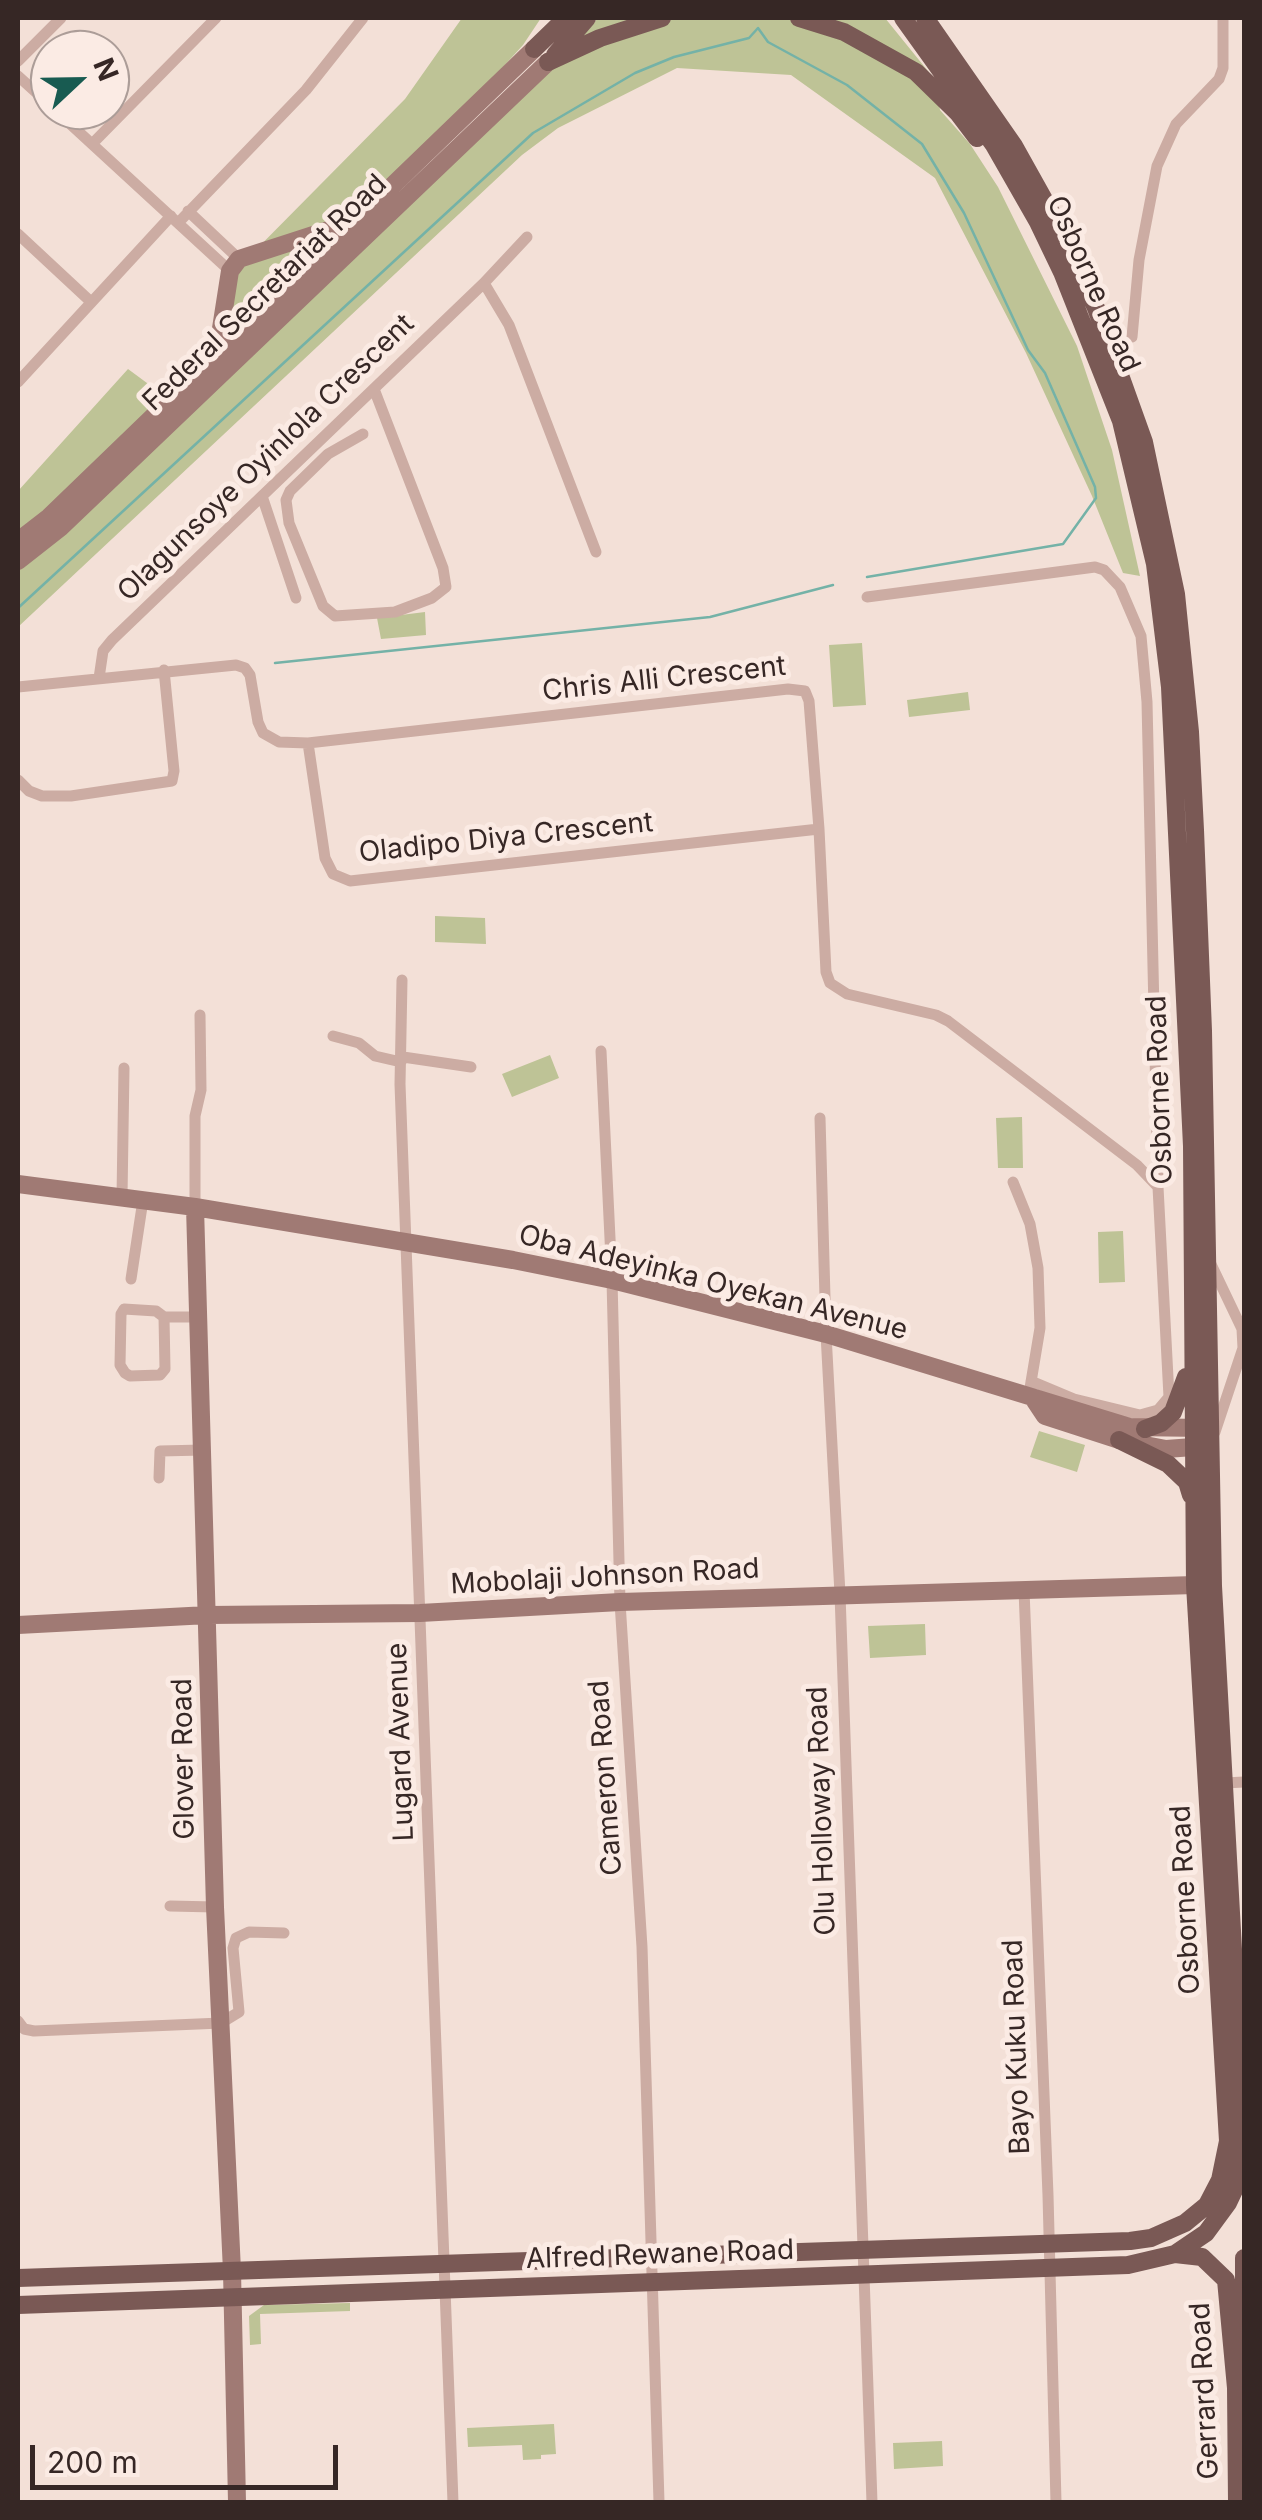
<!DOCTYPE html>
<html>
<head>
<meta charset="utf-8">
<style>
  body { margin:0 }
  #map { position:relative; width:1262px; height:2520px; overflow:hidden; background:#f3e0d7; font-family:Inter,sans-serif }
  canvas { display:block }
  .frame { position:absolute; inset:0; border:20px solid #362725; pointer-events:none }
  .north { position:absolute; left:30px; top:30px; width:100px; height:100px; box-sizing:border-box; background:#fbebe4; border:2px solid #ac9d98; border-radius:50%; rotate:68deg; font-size:28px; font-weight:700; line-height:40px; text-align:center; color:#362725 }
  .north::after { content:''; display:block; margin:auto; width:35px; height:45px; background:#185b51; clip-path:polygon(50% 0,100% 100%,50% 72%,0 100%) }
  .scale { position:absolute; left:30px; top:2445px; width:308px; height:45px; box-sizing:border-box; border:5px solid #362725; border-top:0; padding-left:12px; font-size:30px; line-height:35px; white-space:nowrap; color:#362725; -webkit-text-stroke:8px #fbebe4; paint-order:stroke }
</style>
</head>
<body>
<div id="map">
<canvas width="1262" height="2520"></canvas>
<div class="frame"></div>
<div class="north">N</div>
<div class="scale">200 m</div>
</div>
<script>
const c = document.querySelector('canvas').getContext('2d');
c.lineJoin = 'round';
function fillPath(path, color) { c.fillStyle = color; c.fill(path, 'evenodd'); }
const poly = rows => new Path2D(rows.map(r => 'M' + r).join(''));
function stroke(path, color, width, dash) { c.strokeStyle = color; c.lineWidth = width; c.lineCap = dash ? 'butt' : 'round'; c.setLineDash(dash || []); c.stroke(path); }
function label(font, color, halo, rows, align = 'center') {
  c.font = font + ' Inter,sans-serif'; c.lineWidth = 10; c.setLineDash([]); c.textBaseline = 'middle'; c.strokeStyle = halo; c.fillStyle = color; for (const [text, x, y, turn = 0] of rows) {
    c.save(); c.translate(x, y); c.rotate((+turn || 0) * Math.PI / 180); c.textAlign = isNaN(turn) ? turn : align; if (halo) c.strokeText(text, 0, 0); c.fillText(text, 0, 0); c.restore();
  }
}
fillPath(poly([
  [462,18,541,18,523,45,493,78,223,338,229,277,405,99],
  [598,18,885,18,936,81,940,110,970,144,998,187,1077,346,1112,450,1140,576,1123,573,1092,496,1026,353,935,178,791,75,677,68,558,128,522,155,18,627,18,491,128,369,189,414,581,38],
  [425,612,426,635,381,639,377,618],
  [862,643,866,705,833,707,829,645],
  [968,692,970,710,909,717,907,700],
  [435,916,485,918,486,944,435,942],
  [550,1055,559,1078,512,1097,502,1074],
  [1022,1117,1023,1168,998,1168,996,1118],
  [1123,1231,1125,1282,1099,1283,1098,1232],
  [1039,1431,1085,1445,1077,1472,1030,1457],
  [925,1624,926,1655,870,1658,868,1626],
  [350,2303,350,2311,260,2314,261,2344,250,2345,249,2316,264,2305],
  [554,2424,556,2454,541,2455,541,2459,523,2460,522,2445,468,2447,467,2428],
  [942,2441,943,2466,894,2469,893,2443]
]), '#bec396');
stroke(poly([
  [18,608,533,133,635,73,674,57,749,38,758,28,768,42,847,85,922,144,964,213,1028,350,1045,373,1095,487,1096,498,1063,544,867,577],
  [275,663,710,617,833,585]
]), '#74b2a7', 2.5);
stroke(poly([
  [18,61,61,18],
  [18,76,50,105],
  [55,110,230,271],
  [92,144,216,18],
  [188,211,239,259],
  [178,223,306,90,363,18],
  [18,234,90,301],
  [484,283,509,325,596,552],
  [1132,337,1139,260,1157,166,1176,124,1219,79,1223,68,1223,18],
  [18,382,171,216],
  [363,434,328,454,290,491,286,500,289,523,323,606,335,616,395,612,432,598,446,587,443,568,374,389],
  [262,496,296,598],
  [867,597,1095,567,1104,570,1120,587,1141,636,1147,702,1158,1187,1169,1397,1158,1410,1140,1415,1074,1399,1031,1381],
  [99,678,103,651,112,640,484,283,527,237],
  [18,687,236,665,245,668,250,675,258,722,263,733,279,742,308,743,788,689,805,691,809,701,819,829,826,972,830,983,847,994,936,1015,948,1021,1137,1165,1158,1187],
  [308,743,325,858,333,874,350,881,819,829],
  [18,780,29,791,42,796,71,796,172,781,174,771,164,670],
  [402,980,400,1084,453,2502],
  [333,1036,359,1043,375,1056,401,1062],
  [601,1051,612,1280,620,1602,642,1947,659,2502],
  [403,1057,471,1067],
  [820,1118,826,1334,840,1594,872,2502],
  [1013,1182,1030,1224,1038,1268,1040,1328,1030,1388],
  [122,1197,124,1068],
  [195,1207,195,1116,201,1090,200,1015],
  [1210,1262,1242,1329,1243,1348,1215,1432],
  [131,1279,143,1200],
  [164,1317,165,1369,160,1375,130,1376,125,1373,120,1365,121,1314,124,1309,156,1311,164,1317,198,1317],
  [159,1478,160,1451,203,1450],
  [1024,1590,1048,2195,1056,2502],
  [1225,1783,1244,1782],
  [170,1906,215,1907],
  [18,2021,24,2029,34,2031,221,2023,239,2012,233,1948,236,1938,249,1932,284,1933]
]), '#ccaca3', 11);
stroke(poly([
  [217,354,230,271,239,259,353,222],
  [18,541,49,517,534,49],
  [18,561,60,528,548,62],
  [18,1184,195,1207,513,1260,612,1280,826,1334,1130,1427,1205,1428],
  [195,1207,215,1907,232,2271,237,2502],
  [1035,1401,1045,1416,1119,1440,1166,1449,1207,1446],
  [18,1625,208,1615,420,1613,620,1602,1195,1585]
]), '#a07a74', 18);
stroke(poly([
  [799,18,844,32,916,72,958,113,977,138],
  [925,18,1014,146,1057,223,1096,308,1144,442,1176,594,1190,732,1195,830,1203,1031,1213,1586,1244,2149],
  [534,49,566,18],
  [555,55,587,18],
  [548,62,600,38,662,18],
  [1145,1429,1161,1423,1173,1412,1186,1377],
  [1119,1440,1168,1464,1187,1482,1191,1495],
  [1175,2254,1202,2257,1226,2280,1236,2388,1237,2502],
  [18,2278,1130,2241,1151,2238,1185,2223,1207,2205,1220,2180,1228,2141,1195,1585,1192,1146,1170,687,1155,564,1121,421,1062,272,1038,222,994,145,903,18],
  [18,2305,1128,2265,1175,2254,1206,2233,1228,2203,1237,2184,1244,2152],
  [1244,2350,1244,2258]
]), '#7a5955', 18);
label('28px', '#362725', '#fbebe4', [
  ["Osborne Road",1093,284,66],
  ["Federal Secretariat Road",265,293,-44],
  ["Olagunsoye Oyinlola Crescent",266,458,-44],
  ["Chris Alli Crescent",664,679,-6],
  ["Oladipo Diya Crescent",506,838,-6],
  ["Osborne Road",1160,1090,-92],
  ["Oba Adeyinka Oyekan Avenue",713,1283,14],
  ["Mobolaji Johnson Road",605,1577,-3],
  ["Lugard Avenue",401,1742,-92],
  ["Glover Road",184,1759,-91],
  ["Cameron Road",606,1778,-94],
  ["Olu Holloway Road",822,1811,-92],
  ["Osborne Road",1186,1900,-93],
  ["Bayo Kuku Road",1017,2047,-92],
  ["Alfred Rewane Road",660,2255,-2],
  ["Gerrard Road",1205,2391,-93]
]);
</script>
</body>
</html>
